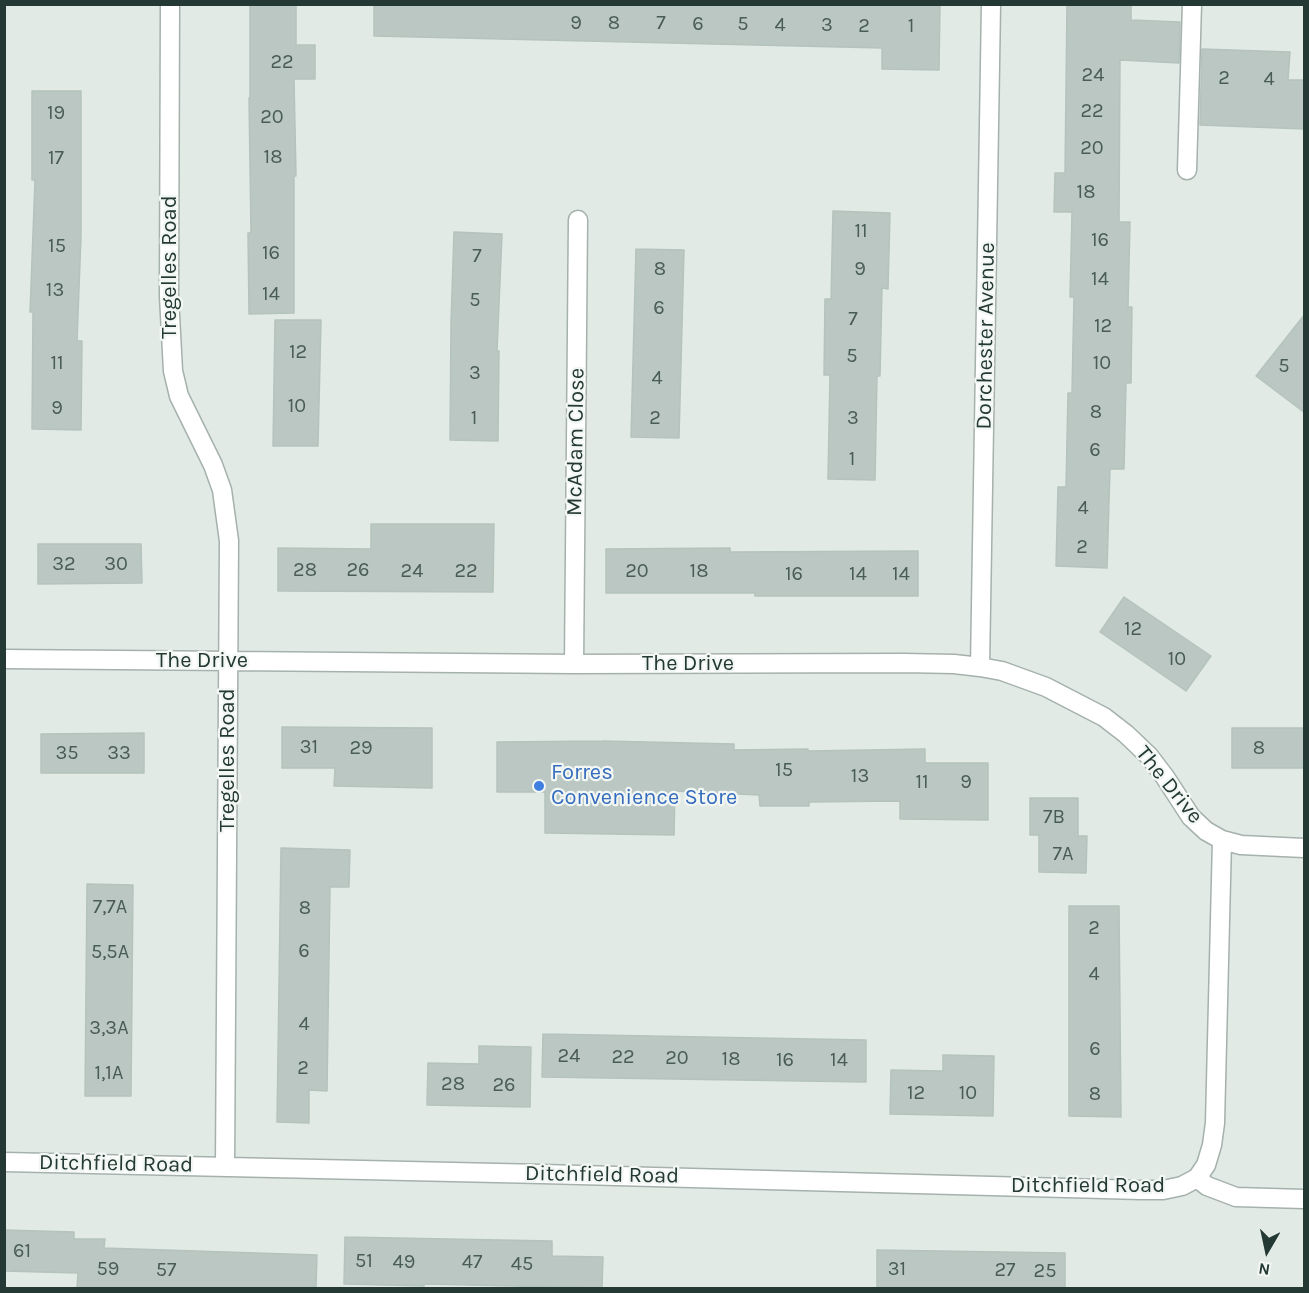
<!DOCTYPE html>
<html>
<head>
<meta charset="utf-8">
<style>
  body { margin:0 }
  #map { position:relative; width:1309px; height:1293px; overflow:hidden; background:#e2eae6; font-family:Karla,sans-serif }
  canvas { display:block }
  .frame { position:absolute; inset:0; border:6px solid #243933; pointer-events:none }
  .north { position:absolute; left:1237px; top:1221px; width:60px; height:60px; -webkit-text-stroke:4px #f2f7f4; paint-order:stroke; rotate:189deg; font-size:16px; font-weight:700; line-height:24px; text-align:center; color:#243933 }
  .north::after { content:''; display:block; margin:auto; width:21px; height:27px; background:#243933; clip-path:polygon(50% 0,100% 100%,50% 72%,0 100%) }
</style>
</head>
<body>
<div id="map">
<canvas width="1309" height="1293"></canvas>
<div class="frame"></div>
<div class="north">N</div>
</div>
<script>
const c = document.querySelector('canvas').getContext('2d');
c.lineJoin = 'round';
function fillPath(path, color) { c.fillStyle = color; c.fill(path, 'evenodd'); }
const poly = rows => new Path2D(rows.map(r => 'M' + r).join(''));
function stroke(path, color, width, dash) { c.strokeStyle = color; c.lineWidth = width; c.lineCap = dash ? 'butt' : 'round'; c.setLineDash(dash || []); c.stroke(path); }
function label(font, color, halo, rows, align = 'center') {
  c.font = font + ' Karla,sans-serif'; c.lineWidth = 4.5; c.setLineDash([]); c.textBaseline = 'middle'; c.strokeStyle = halo; c.fillStyle = color; for (const [text, x, y, turn = 0] of rows) {
    c.save(); c.translate(x, y); c.rotate((+turn || 0) * Math.PI / 180); c.textAlign = isNaN(turn) ? turn : align; if (halo) c.strokeText(text, 0, 0); c.fillText(text, 0, 0); c.restore();
  }
}
const building = poly([
  [250,4,296,4,296,45,315,45,315,79,294,79,296,176,294,176,294,313,249,314,248,233,251,233,249,98,250,97,250,4],
  [374,4,940,4,939,70,882,69,882,48,374,36,374,4],
  [1067,4,1131,4,1131,20,1180,22,1179,63,1120,60,1119,222,1130,222,1128,307,1132,307,1131,383,1126,383,1124,469,1110,469,1107,568,1056,566,1058,487,1066,487,1068,393,1072,393,1073,344,1074,297,1070,297,1072,212,1054,212,1055,173,1065,173,1067,4],
  [1202,49,1290,52,1288,80,1305,80,1305,129,1200,125,1202,49],
  [32,91,81,91,81,236,77,341,82,341,81,430,32,429,33,312,30,312,35,180,32,180,32,91],
  [833,211,890,213,888,289,882,288,880,376,877,376,875,480,828,479,830,375,824,375,825,299,831,299,833,211],
  [454,232,502,234,497,351,499,351,498,441,450,440,451,322,454,232],
  [636,249,684,250,679,438,631,437,636,249],
  [1305,314,1305,413,1256,376,1305,314],
  [275,320,321,320,318,446,273,446,275,320],
  [371,524,494,524,493,592,278,591,278,548,371,549,371,524],
  [38,544,141,544,142,583,38,584,38,544],
  [730,548,730,552,918,551,918,596,755,596,755,593,606,593,606,549,730,548],
  [1124,597,1211,656,1186,691,1100,632,1124,597],
  [282,727,432,728,432,788,334,786,335,768,282,768,282,727],
  [1232,728,1305,728,1305,768,1232,768,1232,728],
  [144,733,144,773,41,773,41,734,144,733],
  [603,741,734,744,734,750,808,749,808,751,925,749,925,763,988,763,988,820,900,819,900,801,809,802,809,806,760,806,759,795,675,791,674,835,545,833,545,792,497,792,497,742,603,741],
  [1030,798,1078,798,1078,836,1087,836,1086,873,1039,872,1039,835,1030,835,1030,798],
  [281,848,350,850,349,887,330,887,327,1091,309,1090,309,1123,277,1122,281,848],
  [87,884,133,885,131,1096,85,1096,87,884],
  [1069,906,1119,906,1121,1117,1069,1116,1069,906],
  [543,1034,866,1040,866,1082,542,1077,543,1034],
  [479,1046,531,1047,530,1107,427,1105,428,1063,479,1064,479,1046],
  [943,1055,994,1056,993,1116,890,1114,891,1070,943,1071,943,1055],
  [4,1230,74,1232,74,1239,105,1239,104,1248,317,1255,316,1288,77,1288,78,1273,4,1271,4,1230],
  [345,1237,552,1241,552,1256,603,1257,602,1288,424,1284,424,1286,344,1284,345,1237],
  [877,1250,1065,1253,1065,1288,877,1288,877,1250]
]);
fillPath(building, '#bac7c2');
stroke(building, '#b5c3bd', 1.5);
const lane = poly([
  [1187,170,1192,4]
]);
const street = poly([
  [170,4,169,296,173,371,179,396,213,465,222,490,229,541,225,1166],
  [4,659,574,664,904,663,954,664,980,667,1002,671,1046,687,1104,717,1126,734,1149,756,1165,777,1191,817,1206,831,1222,840,1241,845,1304,848],
  [574,664,578,220],
  [980,667,991,4],
  [4,1162,542,1174,1141,1190,1163,1190,1182,1186,1197,1178,1206,1165,1212,1145,1215,1123,1222,840],
  [1197,1178,1207,1186,1236,1197,1304,1199]
]);
stroke(lane, '#a5b1ad', 21);
stroke(street, '#a5b1ad', 21);
stroke(lane, '#fff', 18);
stroke(street, '#fff', 18);
for (const [x, y, r, color] of [
  [539,786,6,"#3f7fe0"]
]) { const dot = new Path2D(); dot.arc(x, y, r, 0, 2 * Math.PI); c.fillStyle = color; c.fill(dot); stroke(dot, '#f2f7f4', 2); }
label('20px', '#4a5c57', null, [
  ["9",576,23],
  ["8",614,23],
  ["7",661,23],
  ["6",698,24],
  ["5",743,24],
  ["4",780,25],
  ["3",827,25],
  ["2",864,26],
  ["1",911,26],
  ["22",282,62],
  ["24",1093,75],
  ["2",1224,78],
  ["4",1269,79],
  ["22",1092,111],
  ["19",56,113],
  ["20",272,117],
  ["20",1092,148],
  ["18",273,157],
  ["17",56,158],
  ["18",1086,192],
  ["11",861,231],
  ["16",1100,240],
  ["15",57,246],
  ["16",271,253],
  ["7",477,256],
  ["8",660,269],
  ["9",860,269],
  ["14",1100,279],
  ["13",55,290],
  ["14",271,294],
  ["5",475,300],
  ["6",659,308],
  ["7",853,319],
  ["12",1103,326],
  ["12",298,352],
  ["5",852,356],
  ["11",57,363],
  ["10",1102,363],
  ["5",1284,366],
  ["3",475,373],
  ["4",657,378],
  ["10",297,406],
  ["9",57,408],
  ["8",1096,412],
  ["1",474,418],
  ["2",655,418],
  ["3",853,418],
  ["6",1095,450],
  ["1",852,459],
  ["4",1083,508],
  ["2",1082,547],
  ["32",64,564],
  ["30",116,564],
  ["28",305,570],
  ["26",358,570],
  ["24",412,571],
  ["22",466,571],
  ["20",637,571],
  ["18",699,571],
  ["16",794,574],
  ["14",858,574],
  ["14",901,574],
  ["12",1133,629],
  ["10",1177,659],
  ["31",309,747],
  ["29",361,748],
  ["8",1259,748],
  ["35",67,753],
  ["33",119,753],
  ["15",784,770],
  ["13",860,776],
  ["11",922,782],
  ["9",966,782],
  ["7B",1054,817],
  ["7A",1063,854],
  ["7,7A",110,907],
  ["8",305,908],
  ["2",1094,928],
  ["6",304,951],
  ["5,5A",110,952],
  ["4",1094,974],
  ["4",304,1024],
  ["3,3A",109,1028],
  ["6",1095,1049],
  ["24",569,1056],
  ["22",623,1057],
  ["20",677,1058],
  ["18",731,1059],
  ["16",785,1060],
  ["14",839,1060],
  ["2",303,1068],
  ["1,1A",109,1073],
  ["28",453,1084],
  ["26",504,1085],
  ["12",916,1093],
  ["10",968,1093],
  ["8",1095,1094],
  ["61",22,1251],
  ["51",364,1261],
  ["49",404,1262],
  ["47",472,1262],
  ["45",522,1264],
  ["59",108,1269],
  ["31",897,1269],
  ["57",166,1270],
  ["27",1005,1270],
  ["25",1045,1271]
]);
label('22px', '#243933', '#f2f7f4', [
  ["Tregelles Road",170,267,-90],
  ["Dorchester Avenue",986,336,-89],
  ["McAdam Close",576,442,-89],
  ["The Drive",202,661],
  ["The Drive",688,664],
  ["Tregelles Road",228,760,-90],
  ["The Drive",1169,785,51],
  ["Ditchfield Road",116,1164,1],
  ["Ditchfield Road",602,1175,1],
  ["Ditchfield Road",1088,1186]
]);
label('22px', '#366cbe', '#f2f7f4', [
  ["Forres",551,773],
  ["Convenience Store",551,798]
], 'left');
</script>
</body>
</html>
